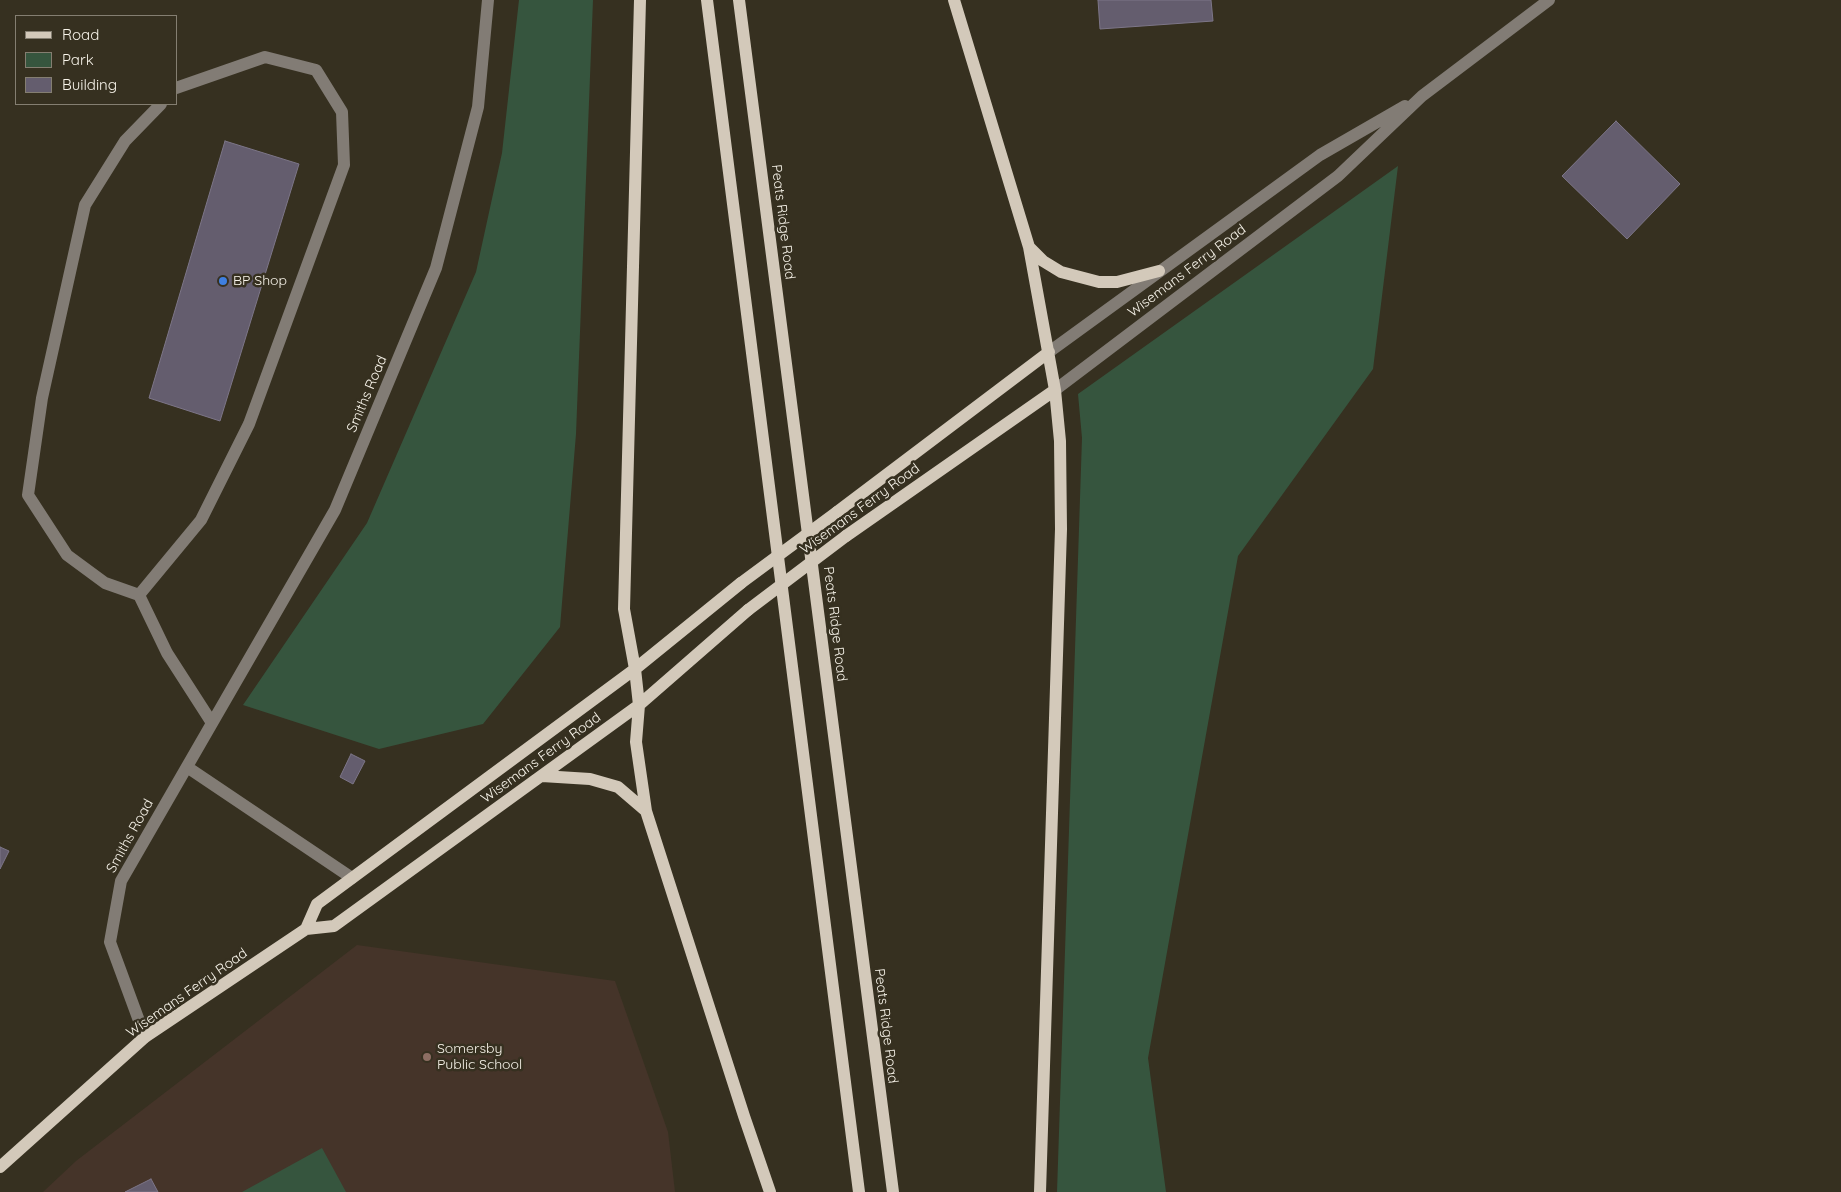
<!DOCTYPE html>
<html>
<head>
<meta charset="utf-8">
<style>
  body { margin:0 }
  #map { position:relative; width:1841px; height:1192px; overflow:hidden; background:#363020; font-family:Quicksand,sans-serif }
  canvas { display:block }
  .legend { position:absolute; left:15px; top:15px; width:162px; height:90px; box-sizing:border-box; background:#363020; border:1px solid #847e71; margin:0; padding:6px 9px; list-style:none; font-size:15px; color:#f8f4ea }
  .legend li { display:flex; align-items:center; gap:10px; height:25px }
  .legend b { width:25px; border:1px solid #847e71 }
</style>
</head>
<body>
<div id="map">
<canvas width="1841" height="1192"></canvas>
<ul class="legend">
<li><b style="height:6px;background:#d3c9ba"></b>Road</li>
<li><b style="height:14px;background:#36553e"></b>Park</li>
<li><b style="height:14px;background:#645d6e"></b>Building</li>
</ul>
</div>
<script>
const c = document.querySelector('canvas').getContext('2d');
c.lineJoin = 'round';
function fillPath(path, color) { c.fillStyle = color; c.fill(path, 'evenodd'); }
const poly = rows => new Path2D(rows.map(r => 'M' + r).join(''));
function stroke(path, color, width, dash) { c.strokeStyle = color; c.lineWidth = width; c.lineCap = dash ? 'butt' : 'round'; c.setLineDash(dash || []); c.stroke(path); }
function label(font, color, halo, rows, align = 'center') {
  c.font = font + ' Quicksand,sans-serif'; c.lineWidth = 5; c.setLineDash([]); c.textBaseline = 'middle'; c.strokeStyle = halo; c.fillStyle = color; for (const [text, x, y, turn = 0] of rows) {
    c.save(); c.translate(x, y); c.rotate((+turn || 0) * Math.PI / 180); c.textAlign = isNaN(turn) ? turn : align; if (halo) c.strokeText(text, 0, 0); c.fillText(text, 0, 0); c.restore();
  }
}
fillPath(poly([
  [357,945,615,981,668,1132,675,1192,43,1192,76,1161]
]), '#453429');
fillPath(poly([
  [519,0,593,0,576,434,560,627,483,724,379,749,243,705,367,523,476,272,502,153],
  [1398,166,1373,369,1238,556,1148,1058,1166,1192,1057,1192,1082,438,1078,394],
  [322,1148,346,1192,242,1192]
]), '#36553e');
const building = poly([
  [1098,0,1211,0,1213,21,1100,29,1098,0],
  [1616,121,1680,184,1627,239,1562,176,1616,121],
  [225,141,299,164,220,421,149,398,225,141],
  [351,754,365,761,353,784,340,777,351,754],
  [0,847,9,851,0,869,0,847],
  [151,1179,158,1192,125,1192,151,1179]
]);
fillPath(building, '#645d6e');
stroke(building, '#7d7688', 1);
stroke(poly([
  [161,104,125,141,85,205,42,398,28,495,67,555,105,583,139,595,167,653,212,723],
  [1049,352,1320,155,1405,106],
  [1055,390,1338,176,1422,96,1549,0],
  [139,595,201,520,249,424,344,165,342,112,316,70,265,57,176,88],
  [187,767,352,878],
  [145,1037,110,942,121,881,335,510,436,268,478,107,488,0]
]), '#827c75', 12);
stroke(poly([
  [640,0,624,609,635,669,639,705,636,742,646,811,744,1116,770,1192],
  [707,0,859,1192],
  [739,0,893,1192],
  [954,0,1029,247,1055,390,1060,441,1061,529,1040,1192],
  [1029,247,1043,261,1061,272,1099,282,1117,282,1159,271],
  [837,512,1049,352],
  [846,536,1055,390],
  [542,776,590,779,618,787,646,811],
  [306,929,317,904,635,669,741,583],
  [0,1167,145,1037,306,929,334,926,639,705,748,610]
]), '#d3c9ba', 12);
stroke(poly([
  [741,583,837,512],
  [748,610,846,536]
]), '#d3c9ba', 12);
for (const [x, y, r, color] of [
  [223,281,5,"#3f7fe0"],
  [427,1057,5,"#8d6e63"]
]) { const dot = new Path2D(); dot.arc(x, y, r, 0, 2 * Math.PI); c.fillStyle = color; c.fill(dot); stroke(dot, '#363020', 2); }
label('14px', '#f8f4ea', '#363020', [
  ["Peats Ridge Road",783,222,83],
  ["Wisemans Ferry Road",1187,271,-37],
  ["Smiths Road",367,394,-67],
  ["Wisemans Ferry Road",860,509,-36],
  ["Peats Ridge Road",835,624,83],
  ["Wisemans Ferry Road",541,758,-36],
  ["Smiths Road",130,836,-61],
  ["Wisemans Ferry Road",187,993,-35],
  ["Peats Ridge Road",886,1026,83]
]);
label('14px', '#f8f4ea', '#363020', [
  ["BP Shop",233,281],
  ["Somersby",437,1049],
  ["Public School",437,1065]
], 'left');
</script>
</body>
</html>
